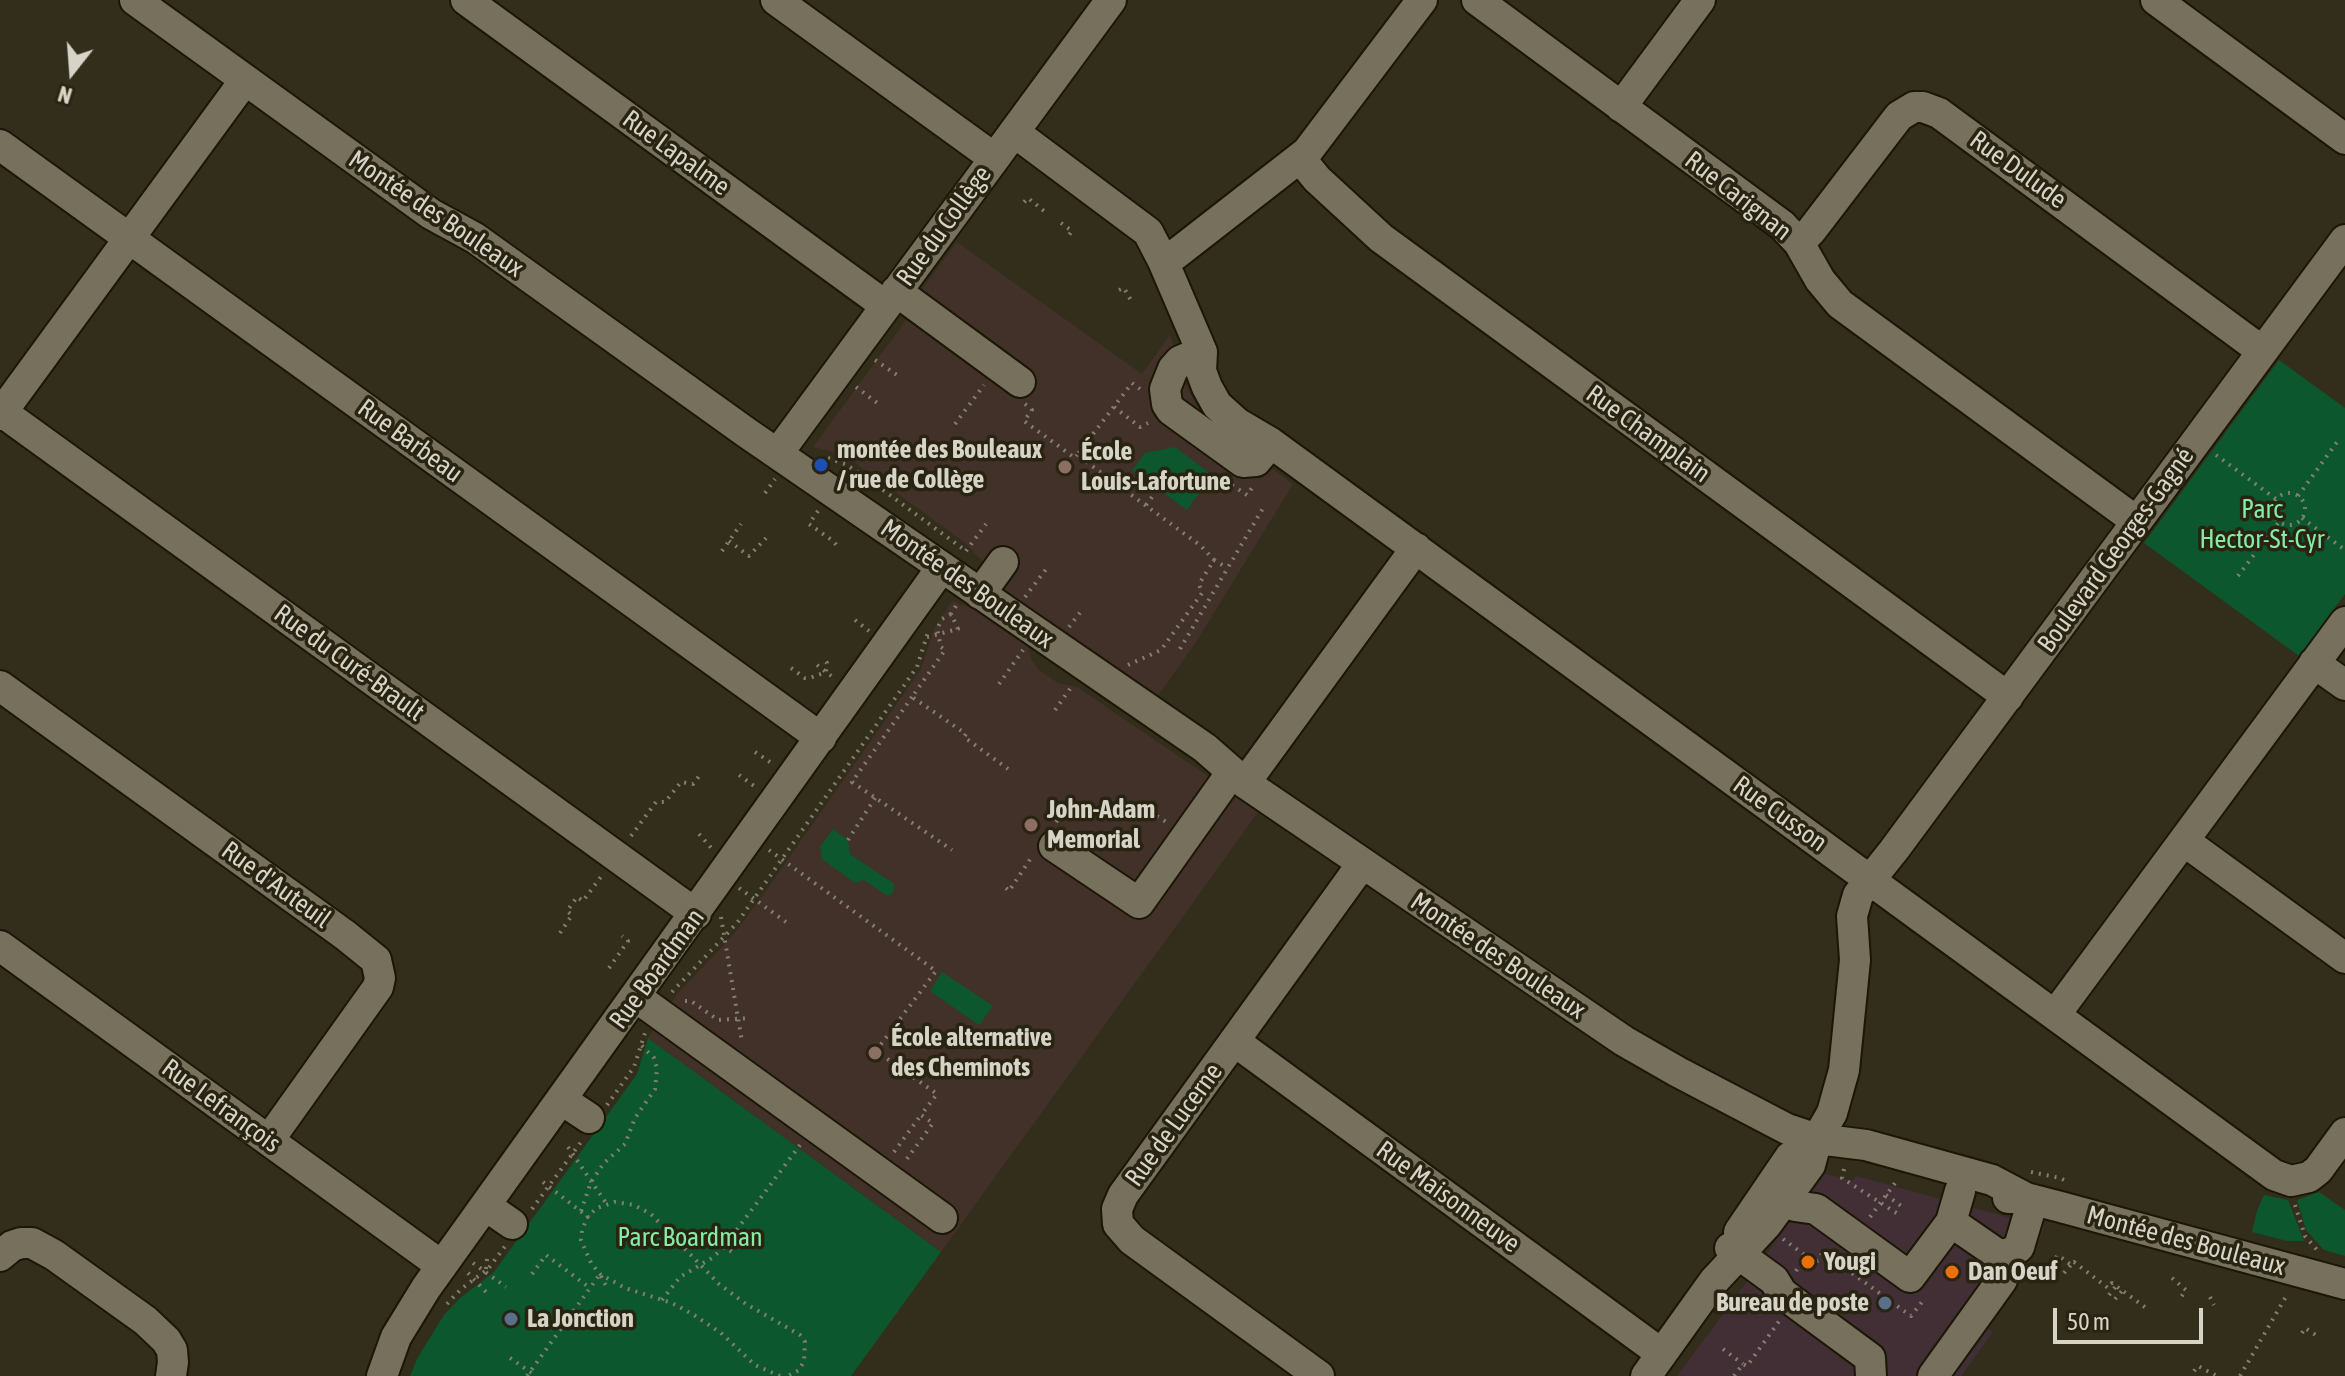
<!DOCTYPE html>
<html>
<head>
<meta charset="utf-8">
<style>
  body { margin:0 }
  #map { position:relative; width:2345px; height:1376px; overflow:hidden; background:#332e1c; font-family:"Asap Condensed",sans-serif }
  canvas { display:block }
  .north { position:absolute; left:32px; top:32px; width:80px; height:80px; -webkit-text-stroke:6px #292412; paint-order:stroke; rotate:197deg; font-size:22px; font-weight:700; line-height:32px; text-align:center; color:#d6d3c7 }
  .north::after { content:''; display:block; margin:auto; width:28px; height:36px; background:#d6d3c7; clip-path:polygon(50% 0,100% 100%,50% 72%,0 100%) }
  .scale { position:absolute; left:2053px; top:1308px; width:150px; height:36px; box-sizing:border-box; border:4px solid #d6d3c7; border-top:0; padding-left:10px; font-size:24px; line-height:28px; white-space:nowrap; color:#d6d3c7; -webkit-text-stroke:6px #292412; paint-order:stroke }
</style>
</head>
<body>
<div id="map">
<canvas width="2345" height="1376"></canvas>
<div class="north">N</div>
<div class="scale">50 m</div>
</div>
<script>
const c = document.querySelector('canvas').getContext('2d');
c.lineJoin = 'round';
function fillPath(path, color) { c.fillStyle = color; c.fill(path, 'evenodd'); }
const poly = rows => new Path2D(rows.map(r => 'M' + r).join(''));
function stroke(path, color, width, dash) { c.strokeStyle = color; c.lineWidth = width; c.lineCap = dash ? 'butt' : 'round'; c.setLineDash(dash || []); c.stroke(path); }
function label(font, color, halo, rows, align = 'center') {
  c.font = font + ' "Asap Condensed",sans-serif'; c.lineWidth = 7; c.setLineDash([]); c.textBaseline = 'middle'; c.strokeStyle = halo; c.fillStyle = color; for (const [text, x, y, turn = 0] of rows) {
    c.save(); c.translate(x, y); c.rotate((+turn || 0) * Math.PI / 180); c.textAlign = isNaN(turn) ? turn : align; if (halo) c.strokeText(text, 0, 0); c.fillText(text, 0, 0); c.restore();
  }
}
fillPath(poly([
  [1822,1173,1853,1181,1856,1176,2044,1227,2035,1252,1981,1324,1993,1332,1961,1376,1677,1376,1753,1274]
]), '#422f36');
fillPath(poly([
  [957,242,1142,374,1170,335,1183,380,1203,417,1293,484,1198,639,1157,697,979,575,983,562,964,542,843,454,813,447,909,316,904,313],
  [952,601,971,608,1028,647,1032,661,1039,670,1058,683,1077,687,1259,811,941,1252,648,1038,678,993,734,934,765,892,921,669,934,629]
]), '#423128');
fillPath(poly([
  [2279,360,2345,408,2345,594,2299,656,2144,543],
  [1175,447,1212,475,1187,510,1132,470,1145,453],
  [833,829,848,840,850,854,893,883,894,890,891,895,886,895,864,880,855,883,822,859,820,847],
  [942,972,993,1006,979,1025,930,991],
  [648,1038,941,1252,851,1376,410,1376,418,1357,444,1315,460,1298,494,1272,637,1074],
  [2319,1192,2345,1210,2345,1256,2324,1250,2306,1230,2297,1200],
  [2264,1195,2288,1200,2304,1241,2287,1241,2252,1232,2257,1211]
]), '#0c572e');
const minor = poly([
  [135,0,431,214,475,238,747,433,1205,748,1245,783,1624,1041,1678,1072,1787,1129,1817,1139,1866,1145,1992,1180,2026,1198],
  [466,0,886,306],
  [776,0,994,158],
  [1477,0,1782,225,1799,243,1820,280,1840,304,2136,521],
  [2156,0,2345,139],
  [1621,107,1700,0],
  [1014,132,1148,232,1163,261,1202,352,1201,371,1207,387,1217,405,1237,423,1271,443,2274,1175,2291,1181,2309,1177,2318,1170,2345,1133],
  [0,145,821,738],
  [1300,158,1317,179,1381,238,2008,697],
  [1799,243,1811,231,1899,116,1914,107,1923,107,1939,113,2262,351],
  [1163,261,1176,254,1307,152,1422,0],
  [896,291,1020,382],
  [1202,352,1180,361,1173,369,1165,389,1167,404,1171,410,1243,462,1256,461,1271,443],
  [2,412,696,914],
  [0,415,245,80],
  [778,453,1111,0],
  [980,594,1003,562],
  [2314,663,2345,685],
  [0,686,345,935,376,960,380,978,378,987,269,1140],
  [1245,783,1416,548],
  [2184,841,2345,958],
  [1054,846,1139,903,1232,772],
  [0,946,442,1266],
  [636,997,942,1218],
  [2055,1015,2345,622],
  [1234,1041,1662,1354],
  [562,1100,589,1118],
  [2008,1198,2026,1198,2057,1206,2345,1284],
  [1785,1200,1795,1206,1816,1209,1910,1277,1951,1222,1960,1191],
  [486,1206,512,1224],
  [1951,1222,1996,1253,2008,1255,2019,1247,2033,1200],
  [1739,1232,1790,1157,1811,1143],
  [1730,1248,1774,1280,1782,1293,1794,1302,1870,1358,1871,1376],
  [0,1256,12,1246,21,1243,32,1243,54,1255,146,1321,166,1340,172,1350,173,1362,171,1376],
  [382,1376,396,1337,426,1288,942,567],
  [1319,1376,1132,1240,1118,1224,1117,1209,1123,1195,1362,864],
  [1646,1376,1714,1281,1767,1224,1810,1165,1817,1139,1832,1113,1844,1070,1855,960,1852,916,1858,895,1894,850,2345,240],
  [1933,1376,2002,1280,2008,1255]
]);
stroke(minor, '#1b1605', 34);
stroke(poly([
  [1024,202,1028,198,1044,211],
  [1061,223,1072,231,1069,235],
  [1119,290,1124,288,1133,304],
  [875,360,900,377],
  [856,387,880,405],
  [1140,389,1132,383,1077,455,1201,546,1214,560],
  [1025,404,1032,410,1024,421,1075,458,1077,455],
  [1114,407,1140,427,1148,423],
  [955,424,984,385],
  [2216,455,2276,499],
  [828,458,845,464,868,479,966,551],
  [1232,485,1247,495,1254,485],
  [878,488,894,465],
  '2273 509a16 16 0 1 1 32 0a16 16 0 1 1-32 0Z',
  [765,493,775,479],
  [2298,496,2340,438],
  [1146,505,1158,489],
  [818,511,809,524,833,541,839,548],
  [2302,518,2345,550],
  [729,541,749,556,766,538],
  [722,551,741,524],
  [966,551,986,524],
  [2238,576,2279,522],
  [1025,597,1047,568],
  [951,614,942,619,937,629,941,647,945,650,912,697,966,734,964,737,1008,769],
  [855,620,869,631],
  [1069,627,1082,610],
  [927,637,958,629,951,614,956,606],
  [1180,649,1263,508],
  [817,665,834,678],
  [1128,665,1161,650,1202,593,1199,584,1214,560,1227,568],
  [791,668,805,678,810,678,826,672,827,663,822,658],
  [999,684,1023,650],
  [912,697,852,782,952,850],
  [1055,710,1072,686],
  [755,752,773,764],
  [739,775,757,788],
  [1150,812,1168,823],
  [1056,822,1072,799],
  [699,834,713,850],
  [631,836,656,802,665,802,681,782,693,784,700,775],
  [848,840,875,798],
  [769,850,936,971,876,1051,937,1094,921,1115,933,1123,904,1163],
  [739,888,786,922],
  [1006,888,1009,891,1033,855],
  [721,917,742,1042],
  [560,933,572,915,567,911,577,897,583,901,603,874],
  [609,968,628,941,622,936],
  [672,992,737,923,917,667,929,629],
  [685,1001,691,1001,718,1020,749,1018],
  [607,1105,634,1067,645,1033],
  [568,1147,606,1203],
  [894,1152,921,1115],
  [1844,1169,1842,1178,1898,1214],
  [2031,1172,2060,1178,2068,1182],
  [543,1182,593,1221],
  [1886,1195,1904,1208],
  [2295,1205,2305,1236,2317,1250],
  [532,1209,581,1142],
  [581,1211,591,1182,604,1163,625,1144,635,1118,655,1089,657,1069,654,1058,640,1044],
  [1870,1217,1895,1183],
  [1783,1239,1806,1256,1810,1256,1817,1261,1823,1252,1911,1316,1925,1298],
  [717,1241,732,1252],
  [473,1263,506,1287],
  [2051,1264,2058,1255,2071,1265,2074,1262,2108,1288,2112,1283,2146,1308],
  [486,1269,487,1259],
  [1796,1271,1806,1256],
  [468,1273,487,1293],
  [2064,1273,2071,1265],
  [532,1274,546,1255,590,1288],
  [601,1276,606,1286],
  [2172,1278,2186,1290,2179,1300],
  [2109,1295,2116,1286],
  [2210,1297,2214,1305],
  [2115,1299,2122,1291],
  [662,1300,680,1277,712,1258,724,1247,800,1145],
  [447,1304,461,1289,488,1269,506,1245],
  [2302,1333,2305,1328,2319,1337],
  [1723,1349,1743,1364],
  [510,1358,536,1376],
  [2194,1371,2198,1366,2217,1376],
  [527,1376,600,1274],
  [780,1376,755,1365,721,1333,694,1315,672,1303,625,1288,600,1274,591,1263,581,1240,582,1230,588,1216,597,1208,615,1202,634,1205,651,1214,719,1284,746,1304,800,1335,805,1342,804,1361,799,1370,788,1376],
  [1734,1376,1743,1364,1747,1366,1780,1320],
  [2240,1376,2288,1293]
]), '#837f70', 4, [2, 6]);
stroke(minor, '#76705c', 30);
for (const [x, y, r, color] of [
  [821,465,8,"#1a4fb4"],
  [1065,467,8,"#8d6e63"],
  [1031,825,8,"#8d6e63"],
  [875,1053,8,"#8d6e63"],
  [1808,1262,8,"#e8710a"],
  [1952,1272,8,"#e8710a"],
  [1885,1303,8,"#5c6f8a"],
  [511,1319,8,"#5c6f8a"]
]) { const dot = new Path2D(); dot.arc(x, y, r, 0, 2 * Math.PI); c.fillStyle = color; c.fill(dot); stroke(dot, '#292412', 3); }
label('26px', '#d6d3c7', '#292412', [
  ["Rue Lapalme",676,153,36],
  ["Rue Dulude",2018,170,36],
  ["Rue Carignan",1738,196,38],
  ["Montée des Bouleaux",436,214,34],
  ["Rue du Collège",944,226,-54],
  ["Rue Champlain",1648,434,36],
  ["Rue Barbeau",410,441,36],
  ["Boulevard Georges-Gagné",2116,550,-54],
  ["Montée des Bouleaux",967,584,35],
  ["Rue du Curé-Brault",349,663,36],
  ["Rue Cusson",1780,814,36],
  ["Rue d'Auteuil",276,885,36],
  ["Montée des Bouleaux",1498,956,34],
  ["Rue Boardman",657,969,-54],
  ["Rue Lefrançois",221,1106,36],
  ["Rue de Lucerne",1174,1125,-54],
  ["Rue Maisonneuve",1448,1197,36],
  ["Montée des Bouleaux",2186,1241,15]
]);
label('bold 26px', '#d6d3c7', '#292412', [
  ["montée des Bouleaux",837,450],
  ["/ rue de Collège",837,480],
  ["École",1081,452],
  ["Louis-Lafortune",1081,482],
  ["John-Adam",1047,810],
  ["Memorial",1047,840],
  ["École alternative",891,1038],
  ["des Cheminots",891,1068],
  ["Yougi",1824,1262],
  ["Dan Oeuf",1968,1272],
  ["Bureau de poste",1869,1303,"right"],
  ["La Jonction",527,1319]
], 'left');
label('26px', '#85eca7', '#292412', [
  ["Parc",2262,510],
  ["Hector-St-Cyr",2262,540],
  ["Parc Boardman",690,1238]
]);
</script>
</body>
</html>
